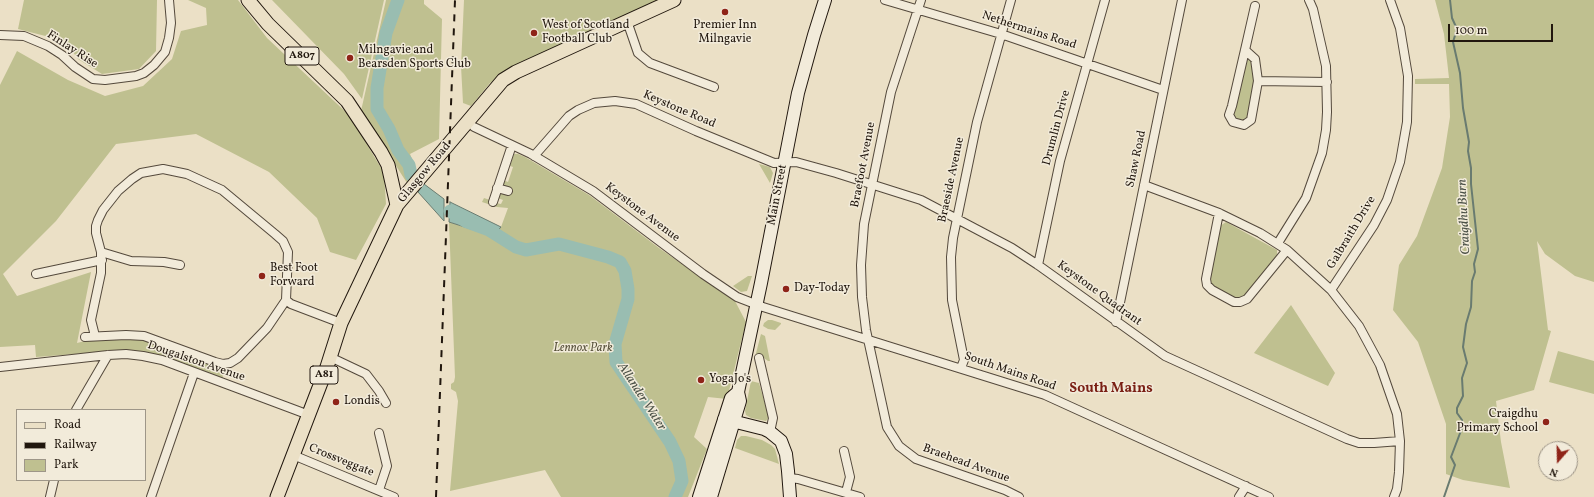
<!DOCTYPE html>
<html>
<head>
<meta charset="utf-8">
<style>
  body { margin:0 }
  #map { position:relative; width:1594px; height:497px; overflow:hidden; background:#ebe0c6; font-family:Vollkorn,serif }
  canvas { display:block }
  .legend { position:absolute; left:16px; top:409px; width:130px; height:72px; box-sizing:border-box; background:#f2ebda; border:1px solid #9e9688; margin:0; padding:5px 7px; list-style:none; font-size:12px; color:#21170e }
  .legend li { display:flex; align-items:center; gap:8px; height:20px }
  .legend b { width:20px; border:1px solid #9e9688 }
  .north { position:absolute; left:1538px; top:441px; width:40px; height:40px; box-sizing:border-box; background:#f2ebda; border:1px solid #9e9688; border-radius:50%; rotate:200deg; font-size:11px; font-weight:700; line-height:16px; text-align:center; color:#21170e }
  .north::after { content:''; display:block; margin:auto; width:14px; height:18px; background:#8f2418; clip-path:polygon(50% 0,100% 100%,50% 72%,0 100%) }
  .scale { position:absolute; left:1448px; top:24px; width:105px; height:18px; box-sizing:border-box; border:2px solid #21170e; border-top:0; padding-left:5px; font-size:12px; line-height:14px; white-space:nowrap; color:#21170e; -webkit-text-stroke:3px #f2ebda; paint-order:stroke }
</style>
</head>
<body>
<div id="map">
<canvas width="1594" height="497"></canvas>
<ul class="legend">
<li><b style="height:5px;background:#ebe0c6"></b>Road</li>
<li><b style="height:5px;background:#21170e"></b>Railway</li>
<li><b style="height:11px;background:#bfc090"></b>Park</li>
</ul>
<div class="north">N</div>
<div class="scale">100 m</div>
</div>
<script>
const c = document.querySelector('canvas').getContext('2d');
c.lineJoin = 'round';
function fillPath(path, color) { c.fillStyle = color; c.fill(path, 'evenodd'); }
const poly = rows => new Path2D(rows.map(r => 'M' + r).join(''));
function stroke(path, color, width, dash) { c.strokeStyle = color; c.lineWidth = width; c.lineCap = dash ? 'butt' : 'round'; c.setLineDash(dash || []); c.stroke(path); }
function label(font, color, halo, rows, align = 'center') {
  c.font = font + ' Vollkorn,serif'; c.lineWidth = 3; c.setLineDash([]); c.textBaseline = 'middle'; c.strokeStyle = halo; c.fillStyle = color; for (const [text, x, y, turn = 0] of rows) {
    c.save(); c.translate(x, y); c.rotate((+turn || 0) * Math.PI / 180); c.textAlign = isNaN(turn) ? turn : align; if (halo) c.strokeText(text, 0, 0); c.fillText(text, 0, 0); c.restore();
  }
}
fillPath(poly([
  [24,0,157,0,156,51,139,69,102,74,78,59,65,41,18,29],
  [188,0,238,0,267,38,350,116,384,173,386,204,356,260,330,252,317,218,269,172,196,134,116,144,56,221,3,274,17,296,91,272,77,343,85,341,131,338,153,341,222,368,223,378,162,356,143,352,127,350,36,357,35,345,0,347,0,85,17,51,68,80,105,96,143,86,172,59,181,31,207,25,206,8],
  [272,0,384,0,362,99,344,74],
  [386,0,424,0,424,4,442,19,439,139,410,154,417,171,407,183,361,111],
  [464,0,659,0,507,72,490,83,471,106,463,103,461,66],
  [1435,0,1594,0,1594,282,1575,276,1545,254,1537,241,1548,330,1551,331,1534,390,1496,401,1501,442,1510,488,1463,480,1446,474,1446,424,1418,342,1393,310,1399,265,1417,236,1442,168,1450,117,1449,84,1415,84,1415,79,1449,78,1444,34],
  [1247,58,1252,59,1254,80,1249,118,1242,123,1233,116],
  [514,154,518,154,525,157,589,195,659,248,735,301,746,322,727,399,708,397,694,437,707,449,688,497,561,497,545,470,450,491,458,401,456,392,451,389,451,384,454,382,455,377,449,222,493,236,501,227,508,208,497,207,482,202,484,198,490,200,496,205,496,203,501,204,503,200,498,198,501,194,504,194,503,180,508,182,513,167,510,166],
  [759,164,770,167,773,173,770,183],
  [1226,222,1277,250,1277,256,1244,297,1234,299,1213,288,1209,281,1220,226],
  [748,276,752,276,747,291,741,292,733,286],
  [1291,305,1335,373,1328,386,1254,353],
  [768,320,772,320,781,323,781,324,775,330,768,329,763,326,764,323],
  [761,334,765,336,770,361,768,361,764,358,756,358,755,357],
  [1558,351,1594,361,1594,394,1549,382],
  [751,381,759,383,769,417,766,421,751,418,746,415,745,411],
  [741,436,746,436,762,440,771,445,775,449,779,464,735,448,737,440]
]), '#bfc090');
const water = poly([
  [424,184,444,199,444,221,418,192,424,184],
  [450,202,501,227,493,236,449,222,450,202]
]);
fillPath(water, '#99bdb1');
stroke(water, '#697b70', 1);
stroke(poly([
  [1444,497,1455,465,1451,457,1462,428,1462,420,1457,413,1457,408,1463,396,1462,378,1467,363,1463,347,1466,324,1471,307,1472,281,1475,272,1474,264,1478,249,1471,184,1471,168,1468,151,1469,142,1463,108,1460,73,1453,42,1457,29,1452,18,1450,0]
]), '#697b70', 2);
stroke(poly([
  [398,0,386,33,377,88,377,109,389,129,398,150,409,165,411,175],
  [450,211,467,222,489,230,516,247,526,250,559,244,608,257,620,262,625,271,628,289,628,299,615,344,616,362,670,442,679,461,682,481,675,497]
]), '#99bdb1', 13);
const minor = poly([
  [885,0,1001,34,1163,90],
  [921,0,891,92,864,224,861,265,862,297,866,330,887,427,899,446,916,459,1005,490,1019,497],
  [627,21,638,53,650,63,714,87],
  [0,35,24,36,48,46,62,55,75,67,93,79,105,80,136,76,144,73,154,65,165,52,169,38,171,23,169,0],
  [1245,50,1255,59,1258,81,1251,120,1244,125,1233,122,1229,115,1232,106,1245,50,1255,6],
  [1258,81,1327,82],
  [474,127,531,154,593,191,703,274,737,297,763,307,1045,395,1269,497],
  [534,156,569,116,578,110,594,103,615,101,636,104,696,131,774,163,796,162,836,173,921,200,1012,248,1038,265,1165,356,1347,439,1359,443,1374,443,1400,441],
  [1144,185,1219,213,1260,233,1287,250,1331,290,1359,326,1380,365,1397,414,1400,441,1399,472,1397,489,1394,497],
  [497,188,508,191],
  [493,202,512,145],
  [1219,213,1206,279,1207,285,1212,290,1234,302,1240,302,1247,299,1287,250],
  [1278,243,1306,198,1322,153,1326,130,1327,112,1326,66,1313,9,1309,0],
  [101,252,131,261,164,262,180,265],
  [1038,265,1060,161,1105,0],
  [36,274,102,260],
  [1331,290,1374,225,1387,200,1400,162,1407,122,1408,76,1400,28,1390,0],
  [1116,322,1182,0],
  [95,336,91,320,101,273,101,252,96,233,96,226,98,220,103,210,118,191,132,179,141,173,163,169,187,174,222,190,275,234,283,241,288,252,286,300,291,304,341,323],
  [85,337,126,335,144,336,215,362,223,364,230,363,238,358,267,328,286,300],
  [330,357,366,374,379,391,386,403],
  [759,358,773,418,770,432],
  [0,367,108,355,126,354,143,356,162,360,309,415],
  [961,368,964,360,952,300,951,257,953,238,977,122,1011,0],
  [76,410,108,355],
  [844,451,850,477,846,492],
  [293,455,394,497],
  [789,478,798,479,860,497],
  [379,490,387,466,379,433],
  [50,497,54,480],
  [151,497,194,373],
  [1239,497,1246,486]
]);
const secondary = poly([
  [724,419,764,429,770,432,781,441,786,454,788,471,790,497],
  [699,497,731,398,738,392],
  [711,497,740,401,738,392,761,283,798,93,814,35,825,0]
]);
const primary = poly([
  [248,0,268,24,347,101,381,152,388,165,397,205],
  [277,497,327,367,341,323,397,205,503,80,516,72,674,0]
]);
stroke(minor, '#54493c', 10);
stroke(secondary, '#21170e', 14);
stroke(primary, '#21170e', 15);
stroke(minor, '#f2ebda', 8);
stroke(secondary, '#f2ebda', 12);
stroke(primary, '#ebe0c6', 13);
stroke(poly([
  [436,497,455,0]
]), '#21170e', 2, [7, 7]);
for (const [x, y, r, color] of [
  [725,12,4,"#8f2418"],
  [534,33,4,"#8f2418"],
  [350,58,4,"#8f2418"],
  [262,276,4,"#8f2418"],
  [786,289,4,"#8f2418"],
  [701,380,4,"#8f2418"],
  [336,402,4,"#8f2418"],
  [1546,422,4,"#8f2418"]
]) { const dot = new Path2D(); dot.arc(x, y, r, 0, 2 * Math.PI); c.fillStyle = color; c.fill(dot); stroke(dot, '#f2ebda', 1.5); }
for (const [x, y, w] of [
  [302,56,34],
  [324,375,28]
]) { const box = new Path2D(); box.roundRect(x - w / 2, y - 9, w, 18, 3); c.fillStyle = '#f2ebda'; c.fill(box); stroke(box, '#21170e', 1); }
label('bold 11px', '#21170e', null, [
  ["A807",302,56],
  ["A81",324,375]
]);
label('12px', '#21170e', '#f2ebda', [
  ["West of Scotland",542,26],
  ["Football Club",542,40],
  ["Premier Inn",725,26,"center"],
  ["Milngavie",725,40,"center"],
  ["Milngavie and",358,51],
  ["Bearsden Sports Club",358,65],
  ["Best Foot",270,269],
  ["Forward",270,283],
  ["Day-Today",794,289],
  ["YogaJo's",709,380],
  ["Londis",344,402],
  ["Craigdhu",1538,415,"right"],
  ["Primary School",1538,429,"right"]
], 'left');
label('12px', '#21170e', '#f2ebda', [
  ["Nethermains Road",1029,31,18],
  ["Finlay Rise",72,50,33],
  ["Keystone Road",679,110,23],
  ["Drumlin Drive",1057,128,-75],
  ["Shaw Road",1137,159,-78],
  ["Braefoot Avenue",864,165,-79],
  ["Glasgow Road",425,173,-50],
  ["Braeside Avenue",952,180,-78],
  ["Main Street",778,195,-79],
  ["Keystone Avenue",642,213,37],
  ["Galbraith Drive",1352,233,-59],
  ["Keystone Quadrant",1099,294,36],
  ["Dougalston Avenue",196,362,19],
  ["South Mains Road",1010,372,19],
  ["Crossveggate",341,461,22],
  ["Braehead Avenue",966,464,20]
]);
label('italic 12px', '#58523c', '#f2ebda', [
  ["Lennox Park",583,349]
]);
label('italic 13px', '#4b5147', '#f2ebda', [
  ["Craigdhu Burn",1465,217,-93],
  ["Allander Water",641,397,57]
]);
label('bold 14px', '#7a1f14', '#f2ebda', [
  ["South Mains",1111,389]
]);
</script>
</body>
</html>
